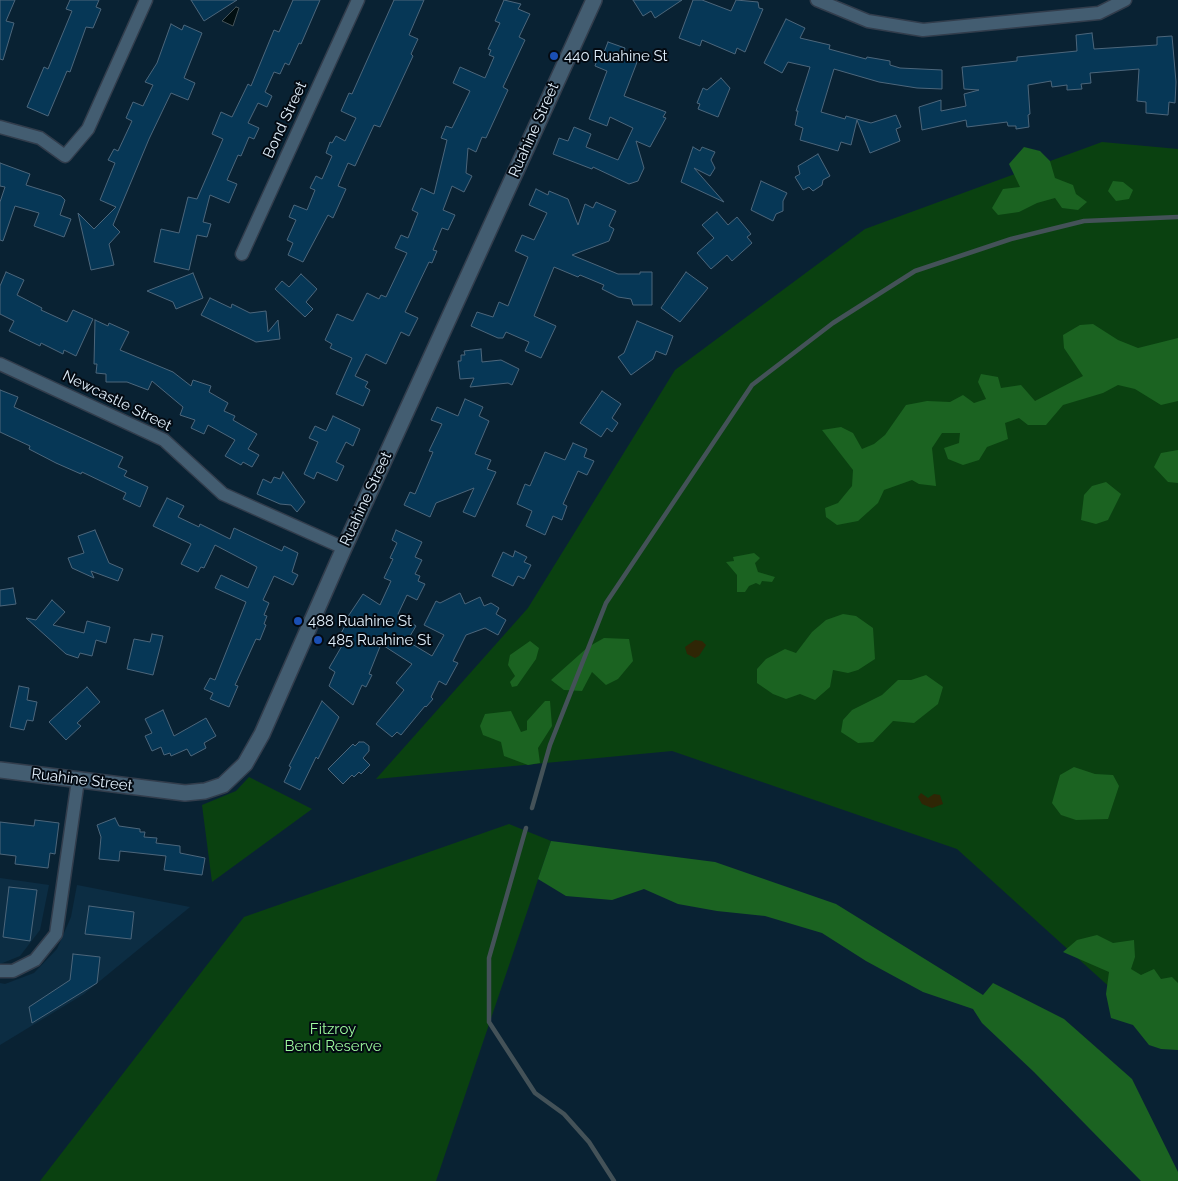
<!DOCTYPE html>
<html>
<head>
<meta charset="utf-8">
<style>
  body { margin:0 }
  canvas { display:block; background:#092233 }
</style>
</head>
<body>
<canvas width="1178" height="1181"></canvas>
<script>
const c = document.querySelector('canvas').getContext('2d');
c.lineJoin = 'round';
function fillPath(path, color) { c.fillStyle = color; c.fill(path, 'evenodd'); }
const poly = rows => new Path2D(rows.map(r => 'M' + r).join(''));
function stroke(path, color, width, dash) { c.strokeStyle = color; c.lineWidth = width; c.lineCap = dash ? 'butt' : 'round'; c.setLineDash(dash || []); c.stroke(path); }
function label(font, color, halo, rows, align = 'center') {
  c.font = font + ' Raleway,sans-serif'; c.lineWidth = 4; c.setLineDash([]); c.textBaseline = 'middle'; c.strokeStyle = halo; c.fillStyle = color; for (const [text, x, y, turn = 0] of rows) {
    c.save(); c.translate(x, y); c.rotate((+turn || 0) * Math.PI / 180); c.textAlign = isNaN(turn) ? turn : align; if (halo) c.strokeText(text, 0, 0); c.fillText(text, 0, 0); c.restore();
  }
}
fillPath(poly([
  [0,878,49,885,40,930,20,956,0,964],
  [77,885,190,907,84,994,0,1045,0,983,5,984,34,973,57,949,71,917]
]), '#0c2d43');
fillPath(poly([
  [1102,142,1178,149,1178,1049,957,849,672,751,376,779,528,608,675,370,865,229],
  [249,777,312,809,212,882,202,805,236,791],
  [509,824,551,841,436,1181,40,1181,244,917]
]), '#0a4110');
fillPath(poly([
  [1024,147,1040,151,1050,161,1055,178,1073,185,1076,194,1087,202,1078,210,1062,208,1055,198,1037,203,1019,212,998,215,992,208,1003,189,1020,187,1009,164],
  [1113,181,1123,182,1133,190,1129,199,1116,201,1108,191],
  [1093,324,1118,340,1138,348,1178,338,1178,401,1161,405,1135,389,1118,385,1103,393,1063,405,1046,425,1028,425,1019,418,1005,423,1008,439,987,447,979,460,963,465,948,459,944,448,959,443,960,433,942,433,932,448,936,486,919,484,912,480,884,490,878,503,858,521,837,525,826,517,825,508,838,503,852,486,853,470,822,430,841,427,853,433,862,449,874,444,885,435,906,405,927,401,950,402,963,395,974,403,986,399,978,382,981,374,998,377,1001,388,1021,385,1035,401,1083,376,1064,348,1063,335,1080,325],
  [1178,450,1178,483,1168,482,1154,467,1161,453],
  [1106,482,1121,494,1108,520,1096,524,1081,520,1084,495,1092,486],
  [754,553,760,558,755,563,758,572,775,577,772,582,762,581,760,585,756,583,749,586,745,592,737,592,737,575,726,562,734,561,733,557],
  [843,614,856,616,873,628,875,659,858,670,848,673,833,670,830,687,815,700,800,694,786,699,773,694,757,683,757,669,766,659,785,649,796,653,812,632,826,620],
  [604,638,629,639,633,661,618,679,606,685,592,672,582,691,564,690,551,680,588,647],
  [530,641,539,648,536,659,517,686,512,687,510,682,515,676,508,665,510,655],
  [926,675,943,687,938,704,914,723,893,721,873,742,858,743,841,732,843,720,852,710,882,695,898,680,911,680],
  [545,701,550,701,552,726,538,748,540,763,528,765,504,756,501,742,483,735,480,726,485,714,511,711,521,732,527,730,527,721],
  [1074,767,1095,774,1113,775,1119,786,1108,819,1076,820,1061,815,1052,803,1060,775],
  [551,841,715,862,836,904,983,995,993,983,1064,1019,1132,1079,1178,1172,1178,1181,1141,1181,1034,1072,982,1023,973,1009,923,992,866,961,822,933,765,916,717,911,678,904,644,889,612,900,566,896,538,879],
  [1097,935,1113,943,1134,940,1135,957,1131,969,1141,975,1154,969,1161,979,1172,977,1178,983,1178,1050,1161,1049,1149,1045,1133,1025,1111,1018,1106,994,1109,972,1063,952,1077,940]
]), '#1b6321');
fillPath(poly([
  [695,640,702,641,706,645,699,656,695,658,687,654,685,647],
  [921,793,928,798,934,794,940,795,943,804,932,808,922,804,918,797]
]), '#2f2605');
const water = poly([
  [236,7,239,8,233,26,222,21,236,7]
]);
fillPath(water, '#010f12');
stroke(water, '#445258', 1);
stroke(poly([
  [532,808,550,745,606,603,752,385,833,323,915,271,1011,239,1084,221,1178,217],
  [526,828,489,958,489,1022,535,1093,564,1114,589,1142,614,1181]
]), '#445258', 4.5);
const building = poly([
  [0,0,15,0,6,21,14,23,3,60,0,59,0,0],
  [70,0,99,0,96,7,101,9,93,28,86,27,70,72,67,71,48,116,27,107,44,67,48,69,72,11,66,9,70,0],
  [191,0,237,0,204,21,191,0],
  [293,0,320,0,301,44,299,43,289,65,285,63,280,74,274,72,265,92,272,96,267,107,258,103,248,123,259,128,254,139,249,137,241,156,238,155,227,180,237,184,229,203,210,195,203,222,211,224,207,237,197,235,189,270,154,262,161,229,179,233,188,197,197,199,223,139,212,134,221,112,232,117,248,84,251,86,274,30,279,32,293,0],
  [394,0,424,0,409,35,418,39,411,54,413,56,380,127,374,125,355,166,348,163,338,186,346,189,333,218,328,215,303,262,288,255,293,243,287,240,296,220,289,217,294,205,307,210,315,190,310,188,316,176,322,179,332,156,326,153,330,142,332,143,336,136,345,141,356,118,341,111,349,93,352,94,394,0],
  [504,0,521,4,518,9,530,14,519,37,525,40,503,87,508,90,486,138,482,137,476,152,468,148,466,173,472,176,464,192,452,186,443,210,455,215,448,230,442,228,433,250,437,251,432,263,429,262,405,312,418,318,409,336,401,332,386,364,366,354,355,376,368,382,365,387,370,390,363,406,336,394,352,358,330,348,332,344,325,340,337,314,353,321,367,293,379,299,381,295,386,297,407,253,395,248,401,235,408,238,418,213,412,210,421,188,434,194,447,140,441,138,446,126,452,128,470,91,453,83,460,67,485,78,494,57,489,55,491,50,488,49,500,23,495,21,504,0],
  [633,0,682,0,655,18,651,11,643,16,633,0],
  [693,0,702,0,731,11,736,0,758,2,759,8,763,9,745,52,737,48,735,54,702,40,700,46,679,38,693,0],
  [786,19,805,28,800,38,830,45,829,49,866,59,867,57,890,61,890,65,900,68,942,70,942,89,917,88,879,82,834,69,821,112,845,119,846,116,871,123,896,115,901,127,896,129,900,141,870,153,857,120,851,145,841,142,838,151,800,140,803,128,795,125,798,111,796,111,810,67,788,62,782,73,764,63,786,19],
  [171,24,182,30,184,25,202,33,184,78,195,83,188,100,171,93,149,139,113,225,120,232,109,244,114,265,91,270,78,213,94,229,116,207,100,200,115,163,108,160,114,149,118,151,132,121,126,118,133,102,143,106,153,85,145,82,157,63,171,24],
  [1092,33,1094,49,1157,45,1157,37,1172,36,1176,82,1175,103,1169,102,1168,115,1146,113,1146,102,1137,101,1139,69,1090,73,1091,83,1081,84,1082,89,1067,90,1067,85,1052,87,1051,81,1028,85,1030,114,1028,115,1029,127,1016,129,1016,126,1008,126,1007,122,967,127,966,120,922,130,919,107,941,100,941,111,966,106,964,94,979,90,964,89,962,67,1017,61,1017,57,1077,51,1076,35,1092,33],
  [608,42,625,48,624,52,639,57,624,96,666,112,663,117,666,118,650,147,636,141,644,168,638,181,629,184,593,167,592,169,553,154,559,138,568,141,574,127,591,134,586,147,618,160,633,128,610,117,607,126,589,119,607,71,595,66,599,54,603,55,608,42],
  [721,78,730,88,718,117,698,109,700,104,697,103,703,88,707,90,721,78],
  [693,147,700,151,702,147,715,152,711,160,715,168,710,176,694,168,724,202,681,182,693,147],
  [818,154,830,176,823,180,822,185,813,191,809,187,803,190,795,177,800,174,798,166,818,154],
  [0,163,30,174,26,185,61,196,65,200,60,215,71,219,64,237,34,226,39,213,15,206,3,241,0,240,0,202,5,187,0,186,0,163],
  [761,181,787,193,783,201,783,211,776,214,773,221,751,210,761,181],
  [536,189,548,195,549,191,568,199,578,225,585,204,593,208,596,202,616,211,609,226,614,229,609,241,572,255,618,274,640,274,640,272,652,272,652,305,633,305,631,299,618,297,602,289,604,285,580,275,578,277,554,267,534,316,556,326,541,358,525,351,529,342,506,332,503,338,498,338,471,326,477,312,493,317,499,302,508,306,528,257,515,251,522,235,534,240,547,213,529,205,536,189],
  [717,212,728,225,737,217,751,234,747,237,752,243,732,261,727,255,711,269,697,253,714,238,702,225,717,212],
  [6,272,24,280,17,295,42,308,41,310,67,322,73,310,93,319,76,356,64,350,63,354,41,343,40,346,9,331,14,321,0,314,0,286,6,272],
  [686,272,708,288,680,322,661,308,686,272],
  [193,273,203,298,176,309,173,302,147,291,193,273],
  [301,274,317,289,306,302,313,309,305,317,275,289,282,281,289,287,301,274],
  [210,298,231,308,232,304,250,313,266,311,268,332,278,320,280,339,256,342,201,315,210,298],
  [95,320,108,326,109,323,129,332,120,350,173,372,191,386,193,380,211,386,209,392,228,403,224,411,235,416,233,420,257,434,248,449,259,455,252,467,243,462,241,465,225,456,235,440,208,425,204,434,191,428,195,420,180,415,183,407,152,381,148,390,127,382,106,382,106,374,96,373,97,364,94,364,95,320],
  [637,321,673,336,666,355,656,351,653,359,631,375,618,357,624,353,637,321],
  [481,349,482,362,501,360,519,369,512,385,508,383,470,387,474,378,460,379,458,361,461,361,461,355,465,355,464,351,481,349],
  [0,390,18,397,14,407,123,457,118,467,127,471,124,476,148,487,140,507,123,499,126,493,82,472,81,474,56,463,29,449,30,446,0,432,0,390],
  [602,391,621,404,612,418,618,423,612,432,607,428,601,437,580,423,602,391],
  [465,399,483,407,479,416,489,421,475,454,491,460,487,469,496,472,475,517,463,512,474,488,436,503,430,517,404,505,410,492,415,494,433,452,429,451,442,424,431,420,437,407,458,416,465,399],
  [333,416,360,429,353,446,346,442,336,462,344,466,337,481,317,472,314,479,304,474,318,442,309,438,315,426,326,431,333,416],
  [573,443,587,449,584,457,594,461,587,475,578,471,563,504,567,506,562,520,553,516,545,535,526,526,532,511,517,504,525,484,530,486,545,452,565,460,573,443],
  [283,472,305,502,297,512,291,505,280,504,257,494,263,479,271,483,274,477,280,479,283,472],
  [167,498,184,506,178,517,199,527,200,524,230,539,234,528,282,551,284,546,298,553,292,572,298,575,293,585,274,576,263,600,269,603,264,615,267,616,264,624,266,625,260,640,256,639,235,685,238,686,229,707,210,699,213,693,204,689,210,678,215,680,246,602,215,588,221,575,248,588,257,567,215,545,204,568,201,567,198,572,181,564,191,544,153,526,167,498],
  [95,530,109,563,123,569,118,581,91,571,94,578,72,568,68,558,84,553,78,536,95,530],
  [396,530,422,542,415,557,422,560,415,574,420,576,418,581,425,584,417,600,407,595,398,614,416,626,407,641,432,656,444,635,424,625,436,601,440,603,460,593,465,604,480,597,484,606,491,603,499,608,496,614,506,620,498,635,485,628,466,635,453,661,458,663,446,685,439,681,431,697,433,699,426,707,425,706,401,735,397,732,392,737,376,724,404,690,396,683,412,664,381,644,369,674,372,675,366,687,362,685,353,705,329,686,335,672,329,668,343,644,337,641,347,622,345,621,363,594,380,605,391,581,384,578,393,559,390,558,397,543,392,540,396,530],
  [515,551,527,557,524,562,531,565,524,579,518,576,513,586,492,576,503,552,513,557,515,551],
  [13,588,16,604,0,606,0,590,13,588],
  [52,600,65,612,53,625,84,633,87,621,110,627,106,643,96,640,92,656,80,653,78,658,66,654,26,618,36,620,52,600],
  [152,634,163,636,153,675,127,669,134,639,150,642,152,634],
  [19,686,29,688,27,700,37,702,33,721,27,720,24,730,10,727,19,686],
  [87,687,100,702,77,723,81,726,66,740,49,722,87,687],
  [322,701,339,717,318,759,316,757,300,790,284,782,291,767,289,766,322,701],
  [163,710,174,736,206,718,216,736,204,743,206,748,191,756,187,749,171,756,170,753,164,755,161,747,152,751,145,736,152,733,145,719,163,710],
  [359,742,364,742,369,746,369,751,363,758,370,765,361,774,359,772,354,777,352,775,343,784,328,769,353,744,355,746,359,742],
  [115,818,119,826,140,829,140,832,145,832,144,837,157,838,156,843,180,846,180,853,205,858,202,875,164,870,166,856,120,851,119,861,99,859,101,837,97,825,115,818],
  [35,820,59,823,55,854,50,853,48,868,15,864,16,856,0,854,0,822,34,826,35,820],
  [9,887,37,890,30,941,3,937,9,887],
  [89,906,134,912,131,939,85,934,89,906],
  [73,954,100,957,97,983,32,1023,29,1007,70,980,73,954]
]);
fillPath(building, '#063756');
stroke(building, '#4c667b', 1);
const minor = poly([
  [817,0,868,21,923,30,1099,13,1125,0],
  [0,127,40,138,65,156,88,129,146,0],
  [242,254,358,0],
  [0,364,164,440,223,494,344,548],
  [0,971,13,971,35,960,56,934,78,780]
]);
const tertiary = poly([
  [0,770,185,793,205,791,223,785,245,764,262,734,344,548,594,0]
]);
stroke(minor, '#323d4c', 15);
stroke(tertiary, '#323d4c', 18);
stroke(minor, '#435d71', 12);
stroke(tertiary, '#435d71', 15);
for (const [x, y, r, color] of [
  [554,56,5,"#1a4fb4"],
  [298,621,5,"#1a4fb4"],
  [318,640,5,"#1a4fb4"]
]) { const dot = new Path2D(); dot.arc(x, y, r, 0, 2 * Math.PI); c.fillStyle = color; c.fill(dot); stroke(dot, '#030a12', 2); }
label('15px', '#e1effb', '#030a12', [
  ["440 Ruahine St",564,56],
  ["488 Ruahine St",308,621],
  ["485 Ruahine St",328,640]
], 'left');
label('15px', '#e1effb', '#030a12', [
  ["Bond Street",285,120,-65],
  ["Ruahine Street",534,130,-66],
  ["Newcastle Street",117,401,26],
  ["Ruahine Street",366,499,-65],
  ["Ruahine Street",82,780,7]
]);
label('15px', '#9efa9f', '#030a12', [
  ["Fitzroy",333,1029],
  ["Bend Reserve",333,1046]
]);
</script>
</body>
</html>
